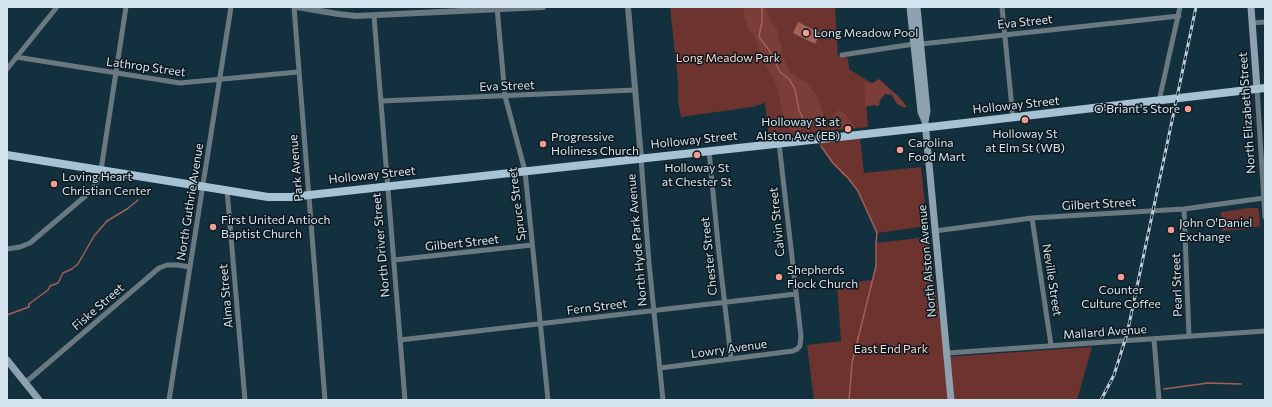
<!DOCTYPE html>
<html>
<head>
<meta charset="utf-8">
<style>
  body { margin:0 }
  #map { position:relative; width:1272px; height:407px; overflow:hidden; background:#13303f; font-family:Commissioner,sans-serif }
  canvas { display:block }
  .frame { position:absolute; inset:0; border:8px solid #d4e5ef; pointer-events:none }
</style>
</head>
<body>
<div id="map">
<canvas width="1272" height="407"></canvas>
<div class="frame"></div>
</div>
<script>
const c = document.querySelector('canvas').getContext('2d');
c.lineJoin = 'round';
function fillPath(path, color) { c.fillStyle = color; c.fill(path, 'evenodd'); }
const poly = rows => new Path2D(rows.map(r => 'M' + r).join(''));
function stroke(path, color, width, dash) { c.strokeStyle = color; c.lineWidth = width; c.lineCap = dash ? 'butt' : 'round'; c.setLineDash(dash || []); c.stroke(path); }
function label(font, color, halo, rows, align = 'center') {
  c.font = font + ' Commissioner,sans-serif'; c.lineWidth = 3; c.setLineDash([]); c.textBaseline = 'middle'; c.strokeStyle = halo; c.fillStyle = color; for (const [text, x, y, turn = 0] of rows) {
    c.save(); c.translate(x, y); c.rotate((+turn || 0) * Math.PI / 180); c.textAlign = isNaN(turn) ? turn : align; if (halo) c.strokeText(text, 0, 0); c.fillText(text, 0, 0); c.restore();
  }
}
fillPath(poly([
  [670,7,835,7,838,56,848,58,849,69,884,91,865,91,868,127,769,137,765,103,752,107,681,117,678,100,678,81],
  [860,138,864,173,921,167,927,226,877,233,858,191,848,178,842,174,826,155,819,143],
  [1249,208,1257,208,1259,209,1260,226,1247,229,1222,231,1221,212],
  [928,237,945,357,1092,347,1077,400,814,400,807,345,841,341,837,284,873,280,877,261,876,243]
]), '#6d342f');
fillPath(poly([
  [744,7,766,7,771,22,778,31,778,37,781,45,783,57,789,71,797,78,806,82,817,96,824,116,825,122,823,125,819,127,807,126,801,130,794,131,790,130,783,114,777,86,763,61,755,38,748,28,744,16],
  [879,79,899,97,907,107,903,107,897,104,892,95,885,94,880,100,879,106,874,105,865,107,864,82,873,83],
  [839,110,844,112,854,126,832,127,831,122,833,115]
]), '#7b3d37');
fillPath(poly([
  [798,22,820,33,815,44,793,33]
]), '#a26058');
stroke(poly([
  [762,7,762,21,759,37,769,50,780,72,789,79,795,89,799,110,808,130],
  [821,146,833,163,848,178,858,191,877,233,876,243,876,266,852,363,849,400],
  [7,315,29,307,29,304,48,290,50,286,58,283,63,273,72,269,78,264,94,236,107,221,127,209,138,200],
  [1164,389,1208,383,1241,384]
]), '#a26058', 1.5);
stroke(poly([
  [294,7,325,400],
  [497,7,505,96,525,171,548,400],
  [1002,7,1013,118],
  [374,16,405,400],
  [1252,23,1265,22],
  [921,44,1179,16],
  [842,55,914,44],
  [16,57,180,83,298,72],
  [7,69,57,7],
  [1257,89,1265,217],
  [381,101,635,90],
  [1159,101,1180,7],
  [709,151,719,254,731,358],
  [641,158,649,263,663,400],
  [227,190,245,400],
  [1184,209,1189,336],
  [1032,218,1051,345],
  [935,231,1032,218,1184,209,1264,198],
  [7,249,20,247,30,243,89,193,97,182,101,170,126,7],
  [394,260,532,245],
  [1154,339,1159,400],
  [400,340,796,294],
  [947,353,1265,331],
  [660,368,793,351,797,349,800,346,801,336,779,143],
  [26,382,159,268,167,265,177,265,190,267],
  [169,400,231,7]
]), '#6a787f', 5);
stroke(poly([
  [297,7,338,14,356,16,543,7],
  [628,7,641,158]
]), '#6a787f', 6);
stroke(poly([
  [910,7,921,112,925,121,951,400],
  [917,7,927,111,925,121],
  [1251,7,1257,89],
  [7,360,39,400]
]), '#8da2ae', 7);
stroke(poly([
  [7,155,268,197,291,197,930,127,1265,88]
]), '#a7c3d3', 8);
const rail = poly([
  [1101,400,1114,375,1127,334,1196,7]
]);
stroke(rail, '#bbced8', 3);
stroke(rail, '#0b171d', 1.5, [4.5]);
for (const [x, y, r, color] of [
  [806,33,4,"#f59c92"],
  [1188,109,4,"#f59c92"],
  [1025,120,4,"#f59c92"],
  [848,129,4,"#f59c92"],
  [543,144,4,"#f59c92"],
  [900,150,4,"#f59c92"],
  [697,155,4,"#f59c92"],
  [54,184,4,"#f59c92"],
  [213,227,4,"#f59c92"],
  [1171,230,4,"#f59c92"],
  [779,277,4,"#f59c92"],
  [1121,277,4,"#f59c92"]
]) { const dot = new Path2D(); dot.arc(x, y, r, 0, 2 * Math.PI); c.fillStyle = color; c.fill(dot); stroke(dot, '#0b171d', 1.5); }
label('12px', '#d4e5ef', '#0b171d', [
  ["Eva Street",1025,22,-6],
  ["Lathrop Street",146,67,8],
  ["Eva Street",507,86,-2],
  ["Holloway Street",1016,105,-6],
  ["North Elizabeth Street",1247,113,-94],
  ["Holloway Street",694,140,-6],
  ["Park Avenue",296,168,-95],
  ["Holloway Street",372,175,-6],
  ["North Guthrie Avenue",190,202,-81],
  ["Spruce Street",517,204,-97],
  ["Gilbert Street",1099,204,-3],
  ["Calvin Street",777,222,-96],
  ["North Hyde Park Avenue",637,240,-95],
  ["Gilbert Street",462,243,-6],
  ["North Driver Street",381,245,-95],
  ["Chester Street",709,256,-96],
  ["North Alston Avenue",927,261,-95],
  ["Neville Street",1052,280,81],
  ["Pearl Street",1177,285,-92],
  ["Alma Street",226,296,-95],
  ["Fiske Street",98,307,-41],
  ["Fern Street",597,307,-7],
  ["Mallard Avenue",1105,332,-4],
  ["Lowry Avenue",729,349,-8]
]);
label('12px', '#d4e5ef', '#0b171d', [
  ["Long Meadow Pool",814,33],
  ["O'Briant's Store",1180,109,"right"],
  ["Holloway St at",840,122,"right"],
  ["Alston Ave (EB)",840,136,"right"],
  ["Holloway St",1025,134,"center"],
  ["at Elm St (WB)",1025,148,"center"],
  ["Progressive",551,137],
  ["Holiness Church",551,151],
  ["Carolina",908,143],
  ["Food Mart",908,157],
  ["Holloway St",697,168,"center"],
  ["at Chester St",697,182,"center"],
  ["Loving Heart",62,177],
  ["Christian Center",62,191],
  ["First United Antioch",221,220],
  ["Baptist Church",221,234],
  ["John O'Daniel",1179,223],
  ["Exchange",1179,237],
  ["Shepherds",787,270],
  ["Flock Church",787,284],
  ["Counter",1121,290,"center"],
  ["Culture Coffee",1121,304,"center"]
], 'left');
label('12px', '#fed5d0', '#0b171d', [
  ["Long Meadow Park",728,58],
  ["East End Park",891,349]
]);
</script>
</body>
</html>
